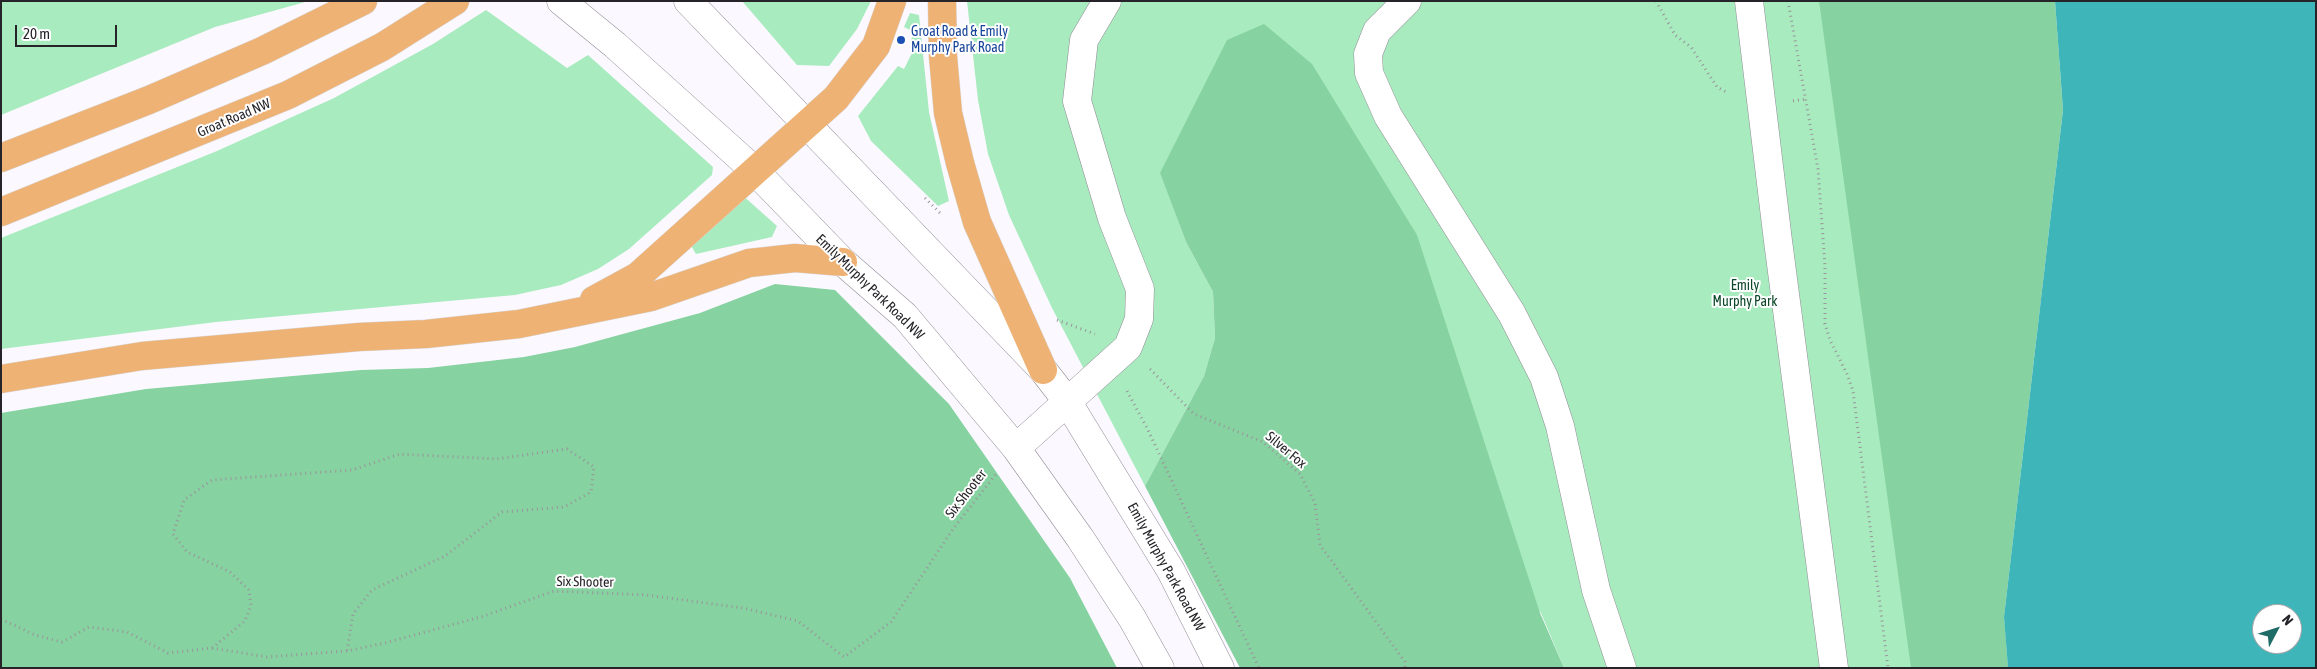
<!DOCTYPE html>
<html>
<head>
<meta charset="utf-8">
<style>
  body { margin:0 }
  #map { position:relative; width:2317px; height:669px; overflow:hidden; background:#fcf8ff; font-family:"Asap Condensed",sans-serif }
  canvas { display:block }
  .frame { position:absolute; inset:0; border:2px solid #262428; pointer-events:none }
  .north { position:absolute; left:2252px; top:604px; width:50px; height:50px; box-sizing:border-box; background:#fff; border:1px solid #a8a7a9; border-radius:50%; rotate:50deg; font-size:14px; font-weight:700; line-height:20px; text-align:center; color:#262428 }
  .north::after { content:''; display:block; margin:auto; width:18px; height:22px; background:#206c69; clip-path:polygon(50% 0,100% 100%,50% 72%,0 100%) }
  .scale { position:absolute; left:15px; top:25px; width:102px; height:22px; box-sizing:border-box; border:2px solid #262428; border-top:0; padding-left:6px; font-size:15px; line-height:18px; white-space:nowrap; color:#262428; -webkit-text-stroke:4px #fff; paint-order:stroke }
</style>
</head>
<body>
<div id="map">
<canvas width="2317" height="669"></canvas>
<div class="frame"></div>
<div class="north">N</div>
<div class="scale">20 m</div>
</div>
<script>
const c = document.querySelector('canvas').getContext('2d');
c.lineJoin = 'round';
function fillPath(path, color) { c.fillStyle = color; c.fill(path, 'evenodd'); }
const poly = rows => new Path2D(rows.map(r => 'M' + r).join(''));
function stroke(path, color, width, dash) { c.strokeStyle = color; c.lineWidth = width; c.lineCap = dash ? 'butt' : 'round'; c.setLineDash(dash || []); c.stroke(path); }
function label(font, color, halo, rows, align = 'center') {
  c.font = font + ' "Asap Condensed",sans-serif'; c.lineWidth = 4; c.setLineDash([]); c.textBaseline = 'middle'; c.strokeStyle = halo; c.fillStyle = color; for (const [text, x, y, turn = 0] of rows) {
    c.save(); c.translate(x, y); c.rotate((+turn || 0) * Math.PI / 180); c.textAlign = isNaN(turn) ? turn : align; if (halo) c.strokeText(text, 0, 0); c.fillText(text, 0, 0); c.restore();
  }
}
fillPath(poly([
  [1,1,309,1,215,27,1,115],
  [742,1,871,1,857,29,829,66,797,65],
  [967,1,2055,1,2004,617,2008,668,1564,668,1541,613,1160,172,1186,242,1213,292,1215,338,1204,376,1145,486,1052,308,1009,215,988,154,978,100],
  [486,10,567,68,588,55,713,167,712,175,629,249,598,269,561,285,515,295,216,322,1,349,1,238,217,151,334,98,433,44],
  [910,13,919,15,929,112,949,201,938,206,871,141,858,116,898,66,904,69,916,45,911,40,914,32,904,27],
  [740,193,777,226,772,237,696,254,689,242]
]), '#a8ebbe');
fillPath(poly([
  [1819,1,2055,1,2063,110,2004,617,2008,668,1911,668],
  [1264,24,1312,64,1417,235,1540,613,1564,668,1240,668,1145,486,1204,376,1215,338,1213,292,1186,242,1160,173,1227,40],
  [775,284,835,290,949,404,1070,578,1117,668,1,668,1,413,146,389,361,370,428,368,524,357,575,347,700,313]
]), '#86d2a0');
fillPath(poly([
  [2055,1,2316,1,2316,668,2008,668,2004,617,2063,110],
  [2262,614,2292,614,2292,644,2262,644]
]), '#3db5b9');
const minor = poly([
  [561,1,615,45,754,170,843,262,905,316,1016,448,1080,538,1132,618,1160,668],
  [688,1,1043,370,1067,401,1171,571,1220,668],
  [1407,1,1377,31,1368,54,1369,73,1388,116,1512,314,1544,377,1560,426,1596,590,1622,668],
  [1749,1,1778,241,1834,668],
  [1016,448,1128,347,1139,319,1140,289,1112,218,1077,101,1084,40,1107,1]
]);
const major = poly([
  [942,1,943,56,948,113,960,163,977,222,1043,370],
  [1,158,149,100,262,51,363,1],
  [1,212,288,95,382,47,455,1],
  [594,300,638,276,836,98,876,46,892,1],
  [1,379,142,356,359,337,426,334,519,324,651,297,749,263,795,258,843,262]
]);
stroke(minor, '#918c95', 29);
stroke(major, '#d8d8d8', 29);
stroke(poly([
  [1656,1,1675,35,1691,47,1717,87,1728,93],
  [1788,1,1818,169,1825,266,1825,324,1830,340,1847,374,1853,391,1888,668],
  [1793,101,1805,99],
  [925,198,940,213],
  [1057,320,1095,334],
  [1150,369,1194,414,1263,442,1300,474,1315,503,1320,545,1405,662,1405,668],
  [1127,391,1148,430,1259,668],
  [1,619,35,635,62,642,89,627,127,632,168,653,212,648,267,657,347,651,385,643,484,616,554,591,646,595,743,608,798,621,844,657,891,622,953,529,996,474],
  [212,648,245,621,251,606,249,590,230,572,187,552,173,534,184,500,212,480,352,470,400,454,496,459,567,449,594,467,591,492,564,507,502,512,445,556,372,590,353,614,347,651]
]), '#99959b', 3, [1, 4]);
stroke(minor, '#fff', 28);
stroke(major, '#efb275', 28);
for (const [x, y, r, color] of [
  [901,40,5,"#1a4fb4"]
]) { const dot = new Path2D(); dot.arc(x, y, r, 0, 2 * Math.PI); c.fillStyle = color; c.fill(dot); stroke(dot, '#fff', 2); }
label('14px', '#164399', '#fff', [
  ["Groat Road & Emily",911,32],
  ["Murphy Park Road",911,48]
], 'left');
label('14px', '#262428', '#fff', [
  ["Groat Road NW",234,118,-23],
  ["Emily Murphy Park Road NW",870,287,44],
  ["Silver Fox",1286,450,40],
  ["Six Shooter",966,494,-52],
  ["Emily Murphy Park Road NW",1166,567,61],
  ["Six Shooter",585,582,1]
]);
label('14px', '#0b4727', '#fff', [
  ["Emily",1745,286],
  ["Murphy Park",1745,302]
]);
</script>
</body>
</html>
